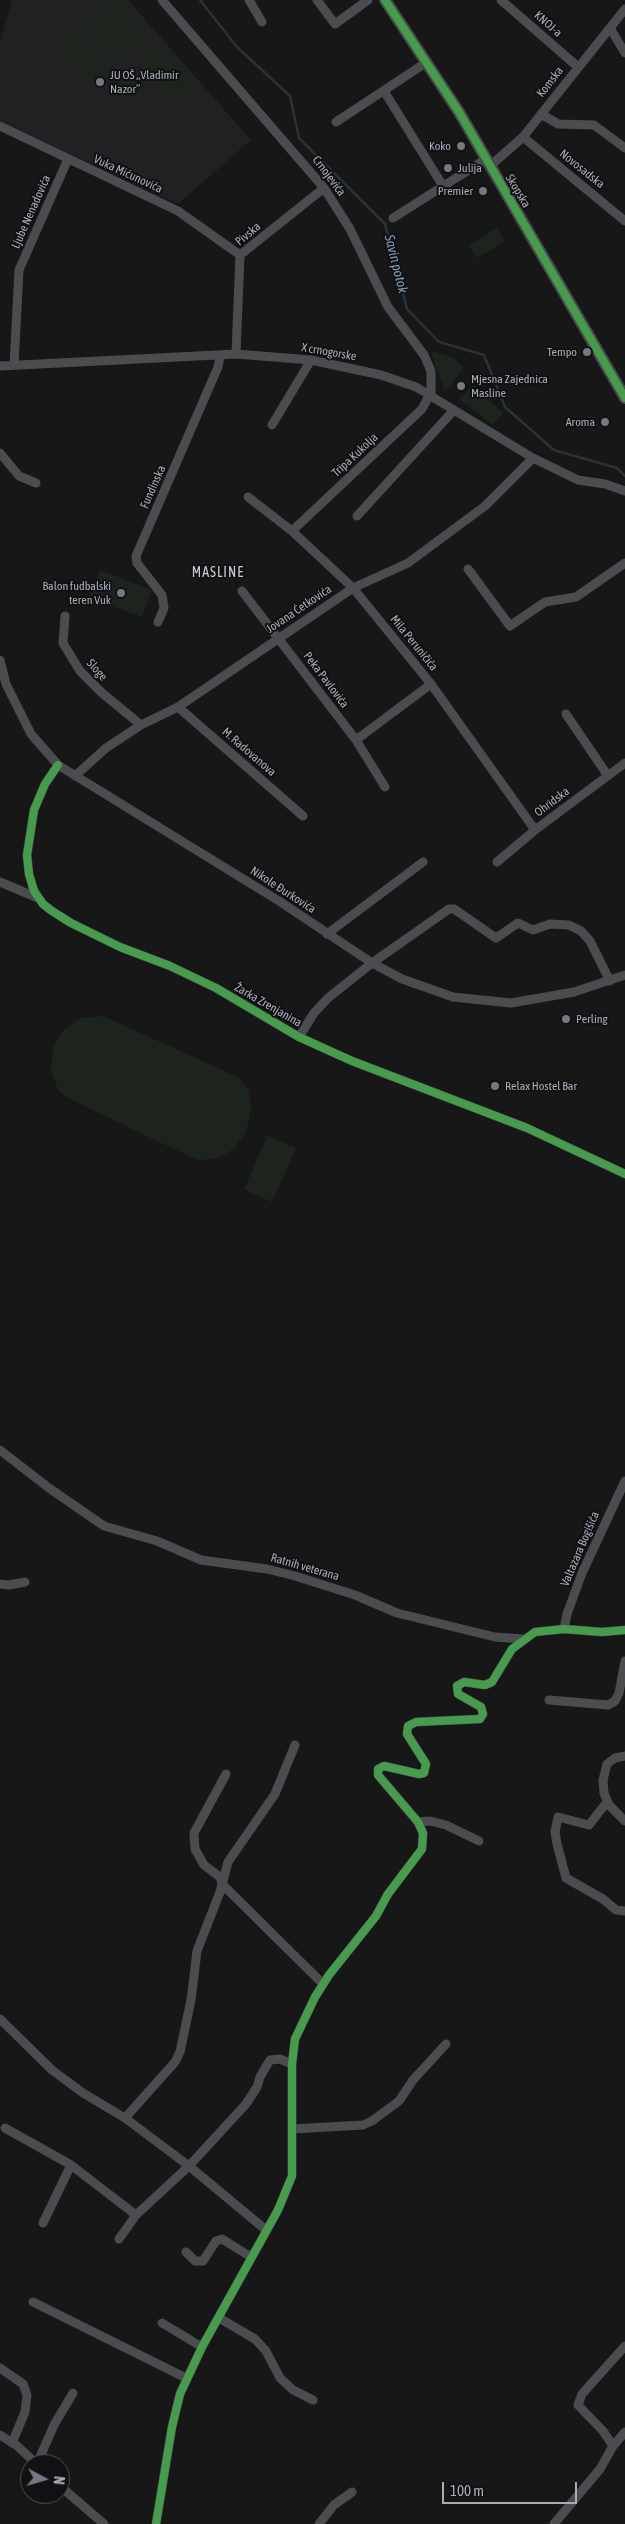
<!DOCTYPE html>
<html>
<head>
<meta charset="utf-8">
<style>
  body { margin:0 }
  #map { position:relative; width:625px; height:2524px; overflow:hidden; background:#171717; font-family:"Asap Condensed",sans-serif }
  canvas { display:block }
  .north { position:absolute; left:20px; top:2454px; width:50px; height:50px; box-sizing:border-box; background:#111113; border:1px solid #4d4f55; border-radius:50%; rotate:96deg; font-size:14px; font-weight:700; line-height:20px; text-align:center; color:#a8adb8 }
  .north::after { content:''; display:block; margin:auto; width:18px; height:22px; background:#757880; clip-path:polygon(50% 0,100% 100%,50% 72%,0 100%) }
  .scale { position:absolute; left:442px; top:2482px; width:135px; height:22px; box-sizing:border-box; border:2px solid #a8adb8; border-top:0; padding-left:6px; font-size:15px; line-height:18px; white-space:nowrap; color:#a8adb8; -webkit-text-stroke:4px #111113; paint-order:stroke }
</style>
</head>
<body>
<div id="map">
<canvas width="625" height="2524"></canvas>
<div class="north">N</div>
<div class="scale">100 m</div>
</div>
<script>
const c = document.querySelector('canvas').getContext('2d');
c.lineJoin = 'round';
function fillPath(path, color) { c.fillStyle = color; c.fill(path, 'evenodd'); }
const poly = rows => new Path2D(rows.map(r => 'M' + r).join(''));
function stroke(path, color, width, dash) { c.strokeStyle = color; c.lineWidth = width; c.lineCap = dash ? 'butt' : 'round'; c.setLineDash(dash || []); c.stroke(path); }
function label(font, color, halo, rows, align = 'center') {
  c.font = font + ' "Asap Condensed",sans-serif'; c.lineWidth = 4; c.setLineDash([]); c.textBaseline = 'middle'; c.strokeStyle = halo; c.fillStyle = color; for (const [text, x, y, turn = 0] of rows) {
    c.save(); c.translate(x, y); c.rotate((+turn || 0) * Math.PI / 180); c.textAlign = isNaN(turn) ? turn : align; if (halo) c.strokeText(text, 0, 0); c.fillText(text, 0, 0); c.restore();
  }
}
fillPath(poly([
  [12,0,128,0,251,140,178,204,0,121,0,43]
]), '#212123');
fillPath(poly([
  [114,0,119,0,149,35,131,50,99,13],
  [98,14,130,50,113,66,81,29],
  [75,29,110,68,91,85,57,46],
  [156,40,196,86,172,107,132,62],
  [119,64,145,91,131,104,105,77],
  [497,228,505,241,477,258,469,245],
  [435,352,454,358,464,368,445,392,431,353],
  [473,385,503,413,493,425,459,399],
  [100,570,152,590,142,617,89,597],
  [103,1016,238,1077,249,1091,251,1110,246,1132,234,1149,215,1159,197,1160,68,1098,58,1090,51,1070,53,1048,62,1031,81,1018],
  [267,1136,296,1148,272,1202,244,1189]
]), '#1d241e');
stroke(poly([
  [200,0,237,47,290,96,299,138,385,224,407,309,439,342,484,355,505,407,554,450,617,468,625,476]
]), '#2a3239', 2.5);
stroke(poly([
  [162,0,324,188,350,229,388,307,424,355,431,371,431,392,422,409,292,531],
  [249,0,262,22],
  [317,0,335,24,368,0],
  [501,0,578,67],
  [610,28,625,53],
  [384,91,443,186],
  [541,114,558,124,594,125,625,148],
  [336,122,427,62],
  [0,126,178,211,240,255],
  [523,137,625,221],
  [490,166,523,137,625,9],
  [393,218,486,159],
  [236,354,240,255,324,188],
  [14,365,19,270,68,159],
  [0,366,236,354,311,360,381,375,416,387,533,458,578,480,605,484,625,491],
  [272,425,311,360],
  [0,453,19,476,36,483],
  [248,497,292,531,353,588,431,684,535,830],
  [357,516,454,410],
  [468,569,510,626,545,602,576,597,625,563],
  [242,591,356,740,385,787],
  [65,616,63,643,80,671,102,693,141,725],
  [158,622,164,608,162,595,137,563,136,556,218,367,220,356],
  [0,660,6,684,31,734,58,765,279,901,372,963,402,979,453,997,511,1003,574,992,625,975],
  [178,707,303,816],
  [566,714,608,776],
  [356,740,431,684],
  [58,765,45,784,34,810,27,855,29,874,34,891,43,904,52,911,71,923,120,947,170,966,216,988,299,1037,352,1061,527,1128,625,1174],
  [75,776,106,748,141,725,178,707,353,588,408,563,485,506,533,458],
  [497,862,535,830,625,763],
  [0,882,38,898],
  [327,934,423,862],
  [299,1037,314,1013,328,998,372,963,449,909,454,909,496,938,518,923,533,930,550,924,569,925,581,931,590,941,610,981],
  [0,1450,49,1488,104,1526,157,1541,201,1560,267,1569,295,1576,355,1595,397,1613,495,1637,523,1639],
  [0,1584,9,1585,25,1582],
  [564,1629,567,1614,582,1573,625,1481],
  [549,1700,608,1705,615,1701,619,1693,625,1661],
  [625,1756,615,1758,607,1764,603,1780,604,1793,609,1805,625,1821],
  [226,1774,194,1833,195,1849,204,1865,220,1877,222,1884,323,1984],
  [607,1802,589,1825,558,1817,555,1832,557,1844,566,1878,603,1899,616,1910,625,1911],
  [418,1822,430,1821,446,1825,479,1841],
  [0,2019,52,2070,83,2093,125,2118,189,2166,266,2230],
  [125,2118,175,2062,180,2052,191,2000,197,1951,220,1892,228,1862,275,1794,295,1745],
  [5,2128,71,2165],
  [292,2129,363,2125,372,2121,399,2101,413,2080,446,2044],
  [43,2223,71,2165,136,2215],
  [119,2239,136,2215,189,2166,246,2104,257,2087,260,2077,270,2060,280,2059,292,2064],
  [186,2252,195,2261,203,2261,216,2241,222,2239,251,2257],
  [33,2302,186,2378],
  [219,2318,255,2339,266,2351,280,2378,293,2390,313,2400],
  [162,2323,202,2347],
  [0,2368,23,2384,27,2395,25,2412,12,2443],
  [0,2435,16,2445,37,2464],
  [613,2446,603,2431,578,2405,582,2394,625,2346],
  [37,2464,54,2425,73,2393],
  [60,2486,104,2524],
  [156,2524,172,2427,180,2394,202,2347,278,2210,292,2176,292,2064,295,2039,315,1997,329,1975,376,1916,388,1894,422,1849,423,1833,418,1822,378,1775,378,1769,384,1766,419,1774,424,1773,426,1764,407,1734,408,1726,416,1722,480,1719,483,1714,481,1707,458,1694,457,1686,464,1682,485,1685,492,1682,512,1649,535,1632,564,1629,602,1632,625,1630],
  [319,2524,334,2505,352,2492],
  [554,2524,600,2469,613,2446,625,2432]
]), '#4b4c50', 9);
stroke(poly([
  [385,0,459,112,625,398]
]), '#4a4a4e', 12);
stroke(poly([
  [385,0,459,112,625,398],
  [58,765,45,784,34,810,27,855,29,874,34,891,43,904,52,911,71,923,120,947,170,966,216,988,299,1037,352,1061,527,1128,625,1174],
  [156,2524,172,2427,180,2394,202,2347,278,2210,292,2176,292,2064,295,2039,315,1997,329,1975,376,1916,388,1894,422,1849,423,1833,418,1822,378,1775,378,1769,384,1766,419,1774,424,1773,426,1764,407,1734,408,1726,416,1722,480,1719,483,1714,481,1707,458,1694,457,1686,464,1682,485,1685,492,1682,512,1649,535,1632,564,1629,602,1632,625,1630]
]), '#469c4c', 8);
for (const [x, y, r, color] of [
  [100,82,5,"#757880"],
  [461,146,5,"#757880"],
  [448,168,5,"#757880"],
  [483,191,5,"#757880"],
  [587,352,5,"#757880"],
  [461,386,5,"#757880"],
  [605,422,5,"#757880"],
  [121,593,5,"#757880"],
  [566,1019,5,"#757880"],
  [495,1086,5,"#757880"]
]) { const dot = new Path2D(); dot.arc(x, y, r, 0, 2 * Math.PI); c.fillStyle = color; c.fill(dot); stroke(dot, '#111113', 2); }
label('12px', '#a8adb8', '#111113', [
  ["KNOJ-a",548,24,41],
  ["Komska",550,82,-52],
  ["Novosadska",582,169,39],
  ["Vuka Mićunovića",128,174,25],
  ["Crnojevića",329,176,53],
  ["Skopska",518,191,59],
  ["Ljube Nenadovića",31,212,-66],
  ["Pivska",248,234,-40],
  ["X crnogorske",329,352,10],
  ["Tripa Kukolja",355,455,-43],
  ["Fundinska",153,487,-66],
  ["Jovana Ćetkovića",299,609,-34],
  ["Mila Peruničića",414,643,51],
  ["Sloge",97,670,48],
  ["Peka Pavlovića",326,680,53],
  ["M. Radovanova",249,752,41],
  ["Ohridska",552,802,-37],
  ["Nikole Đurkovića",283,890,33],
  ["Žarka Zrenjanina",268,1005,30],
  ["Valtazara Bogišića",580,1549,-67],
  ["Ratnih veterana",305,1567,16]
]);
label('12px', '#a8adb8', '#111113', [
  ["JU OŠ „Vladimir",110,75],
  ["Nazor“",110,89],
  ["Koko",451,146,"right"],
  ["Julija",458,168],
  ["Premier",473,191,"right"],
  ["Tempo",577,352,"right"],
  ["Mjesna Zajednica",471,379],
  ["Masline",471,393],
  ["Aroma",595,422,"right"],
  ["Balon fudbalski",111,586,"right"],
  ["teren Vuk",111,600,"right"],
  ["Perling",576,1019],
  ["Relax Hostel Bar",505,1086]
], 'left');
label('italic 14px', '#7f9bb3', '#111113', [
  ["Savin potok",396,264,76]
]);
c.letterSpacing = '1px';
label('14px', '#c9ccd4', '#111113', [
  ["MASLINE",218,573]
]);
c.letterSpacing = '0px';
</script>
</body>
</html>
